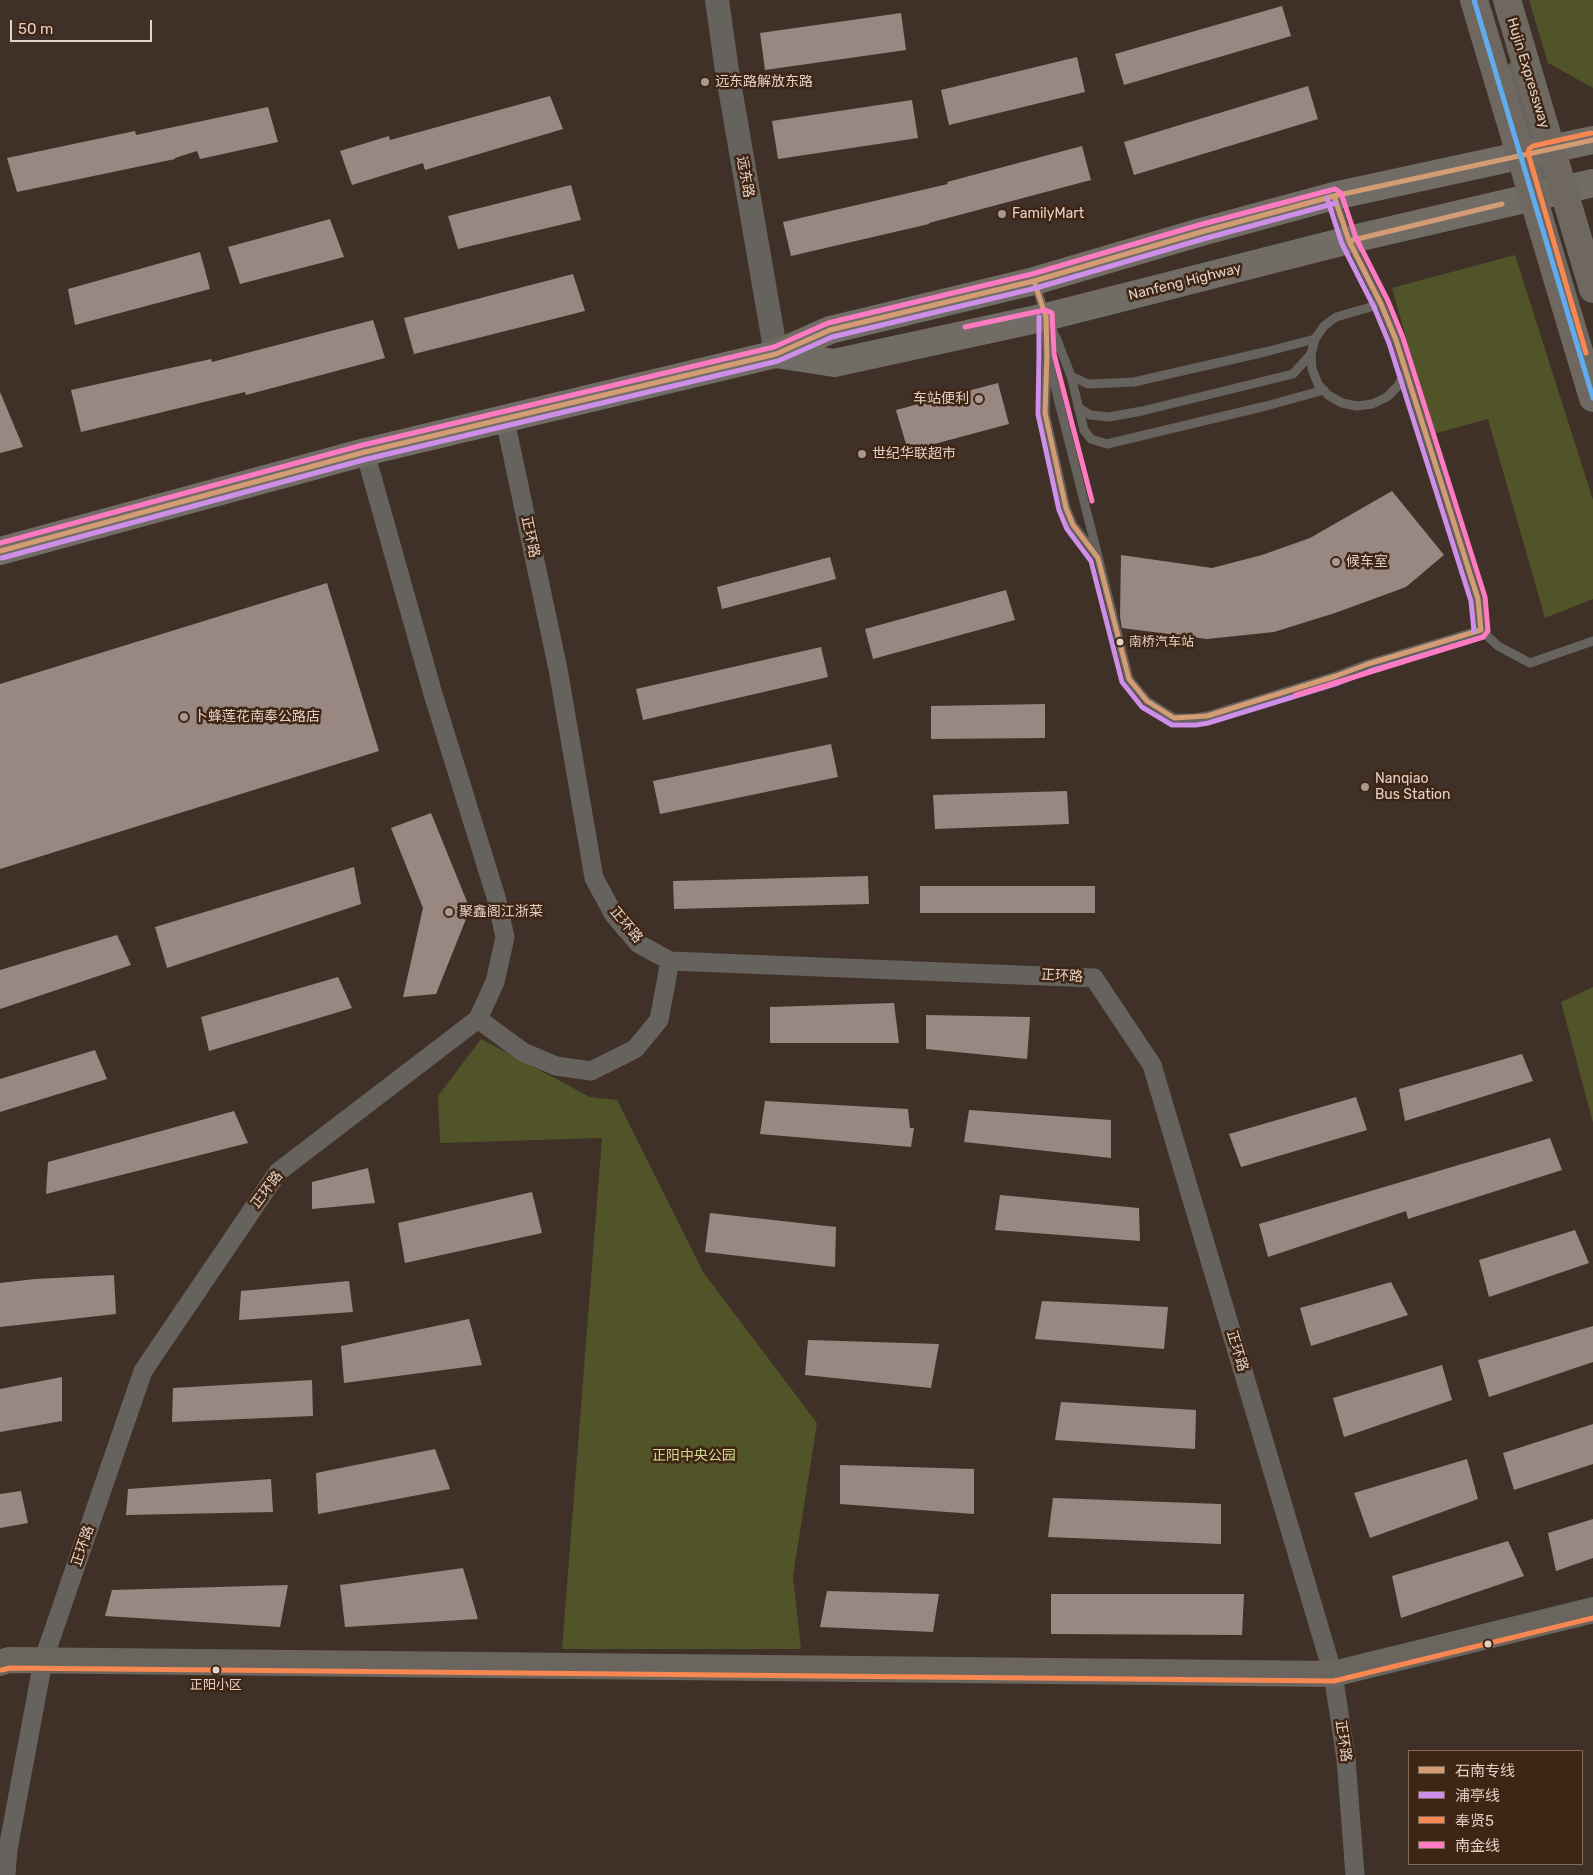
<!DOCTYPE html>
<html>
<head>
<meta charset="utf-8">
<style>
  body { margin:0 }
  #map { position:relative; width:1593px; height:1875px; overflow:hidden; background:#403128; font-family:Rubik,"Noto Sans SC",sans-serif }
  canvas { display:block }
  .legend { position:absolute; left:1408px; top:1750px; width:175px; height:115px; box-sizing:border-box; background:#3f2513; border:1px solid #806a5b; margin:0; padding:6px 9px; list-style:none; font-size:15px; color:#e2d1c6 }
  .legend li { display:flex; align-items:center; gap:10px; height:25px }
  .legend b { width:25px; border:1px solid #806a5b }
  .scale { position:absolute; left:10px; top:20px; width:142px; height:22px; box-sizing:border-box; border:2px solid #e2d1c6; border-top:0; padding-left:6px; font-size:15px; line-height:18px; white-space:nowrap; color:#e2d1c6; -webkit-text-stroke:4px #3f2513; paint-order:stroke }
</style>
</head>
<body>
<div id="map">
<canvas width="1593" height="1875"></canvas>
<ul class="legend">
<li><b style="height:6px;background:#d39c74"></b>石南专线</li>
<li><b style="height:6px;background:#ce8fe9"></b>浦亭线</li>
<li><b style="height:6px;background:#f88751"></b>奉贤5</li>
<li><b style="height:6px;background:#fe7ac1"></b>南金线</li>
</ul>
<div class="scale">50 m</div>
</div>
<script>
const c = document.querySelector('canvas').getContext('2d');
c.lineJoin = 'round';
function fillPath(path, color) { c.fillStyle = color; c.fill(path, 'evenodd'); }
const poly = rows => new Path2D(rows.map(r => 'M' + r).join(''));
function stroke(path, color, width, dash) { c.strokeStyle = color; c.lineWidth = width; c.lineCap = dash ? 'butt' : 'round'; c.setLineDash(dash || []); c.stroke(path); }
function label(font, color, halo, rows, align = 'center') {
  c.font = font + ' Rubik,"Noto Sans SC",sans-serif'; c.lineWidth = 5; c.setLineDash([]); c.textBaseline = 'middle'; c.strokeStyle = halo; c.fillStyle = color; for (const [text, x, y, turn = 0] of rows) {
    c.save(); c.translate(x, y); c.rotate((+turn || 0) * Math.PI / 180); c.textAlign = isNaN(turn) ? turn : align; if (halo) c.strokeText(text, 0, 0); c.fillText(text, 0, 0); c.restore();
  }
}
fillPath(poly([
  [1529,0,1593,0,1593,88,1548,63],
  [1515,255,1593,500,1593,599,1545,618,1488,419,1433,434,1392,288],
  [1593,987,1593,1123,1561,1002],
  [481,1039,590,1097,617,1100,703,1272,817,1423,793,1576,801,1649,562,1649,602,1138,440,1143,438,1096]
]), '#505428');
fillPath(poly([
  [1282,6,1291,36,1124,85,1115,54],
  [901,13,906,50,765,70,760,33],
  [1077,57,1085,92,949,125,941,90],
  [1308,86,1318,119,1134,175,1124,142],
  [550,96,563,129,425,170,423,163,352,185,340,151,389,136,390,140],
  [912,100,918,138,778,159,772,121],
  [268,107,278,142,200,159,197,151,175,158,175,159,17,192,7,158,135,131,136,135],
  [1082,146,1091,180,929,223,929,224,791,256,783,222,948,184,947,182],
  [571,185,581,220,458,249,448,216],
  [330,219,344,257,240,284,228,247],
  [200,252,210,289,75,325,68,289],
  [573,274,585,311,414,354,404,318],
  [373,320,385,358,246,395,245,392,81,432,71,390,211,359,212,362],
  [998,383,1009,424,908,451,896,410],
  [0,392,23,447,0,453],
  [1392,491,1444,555,1406,587,1335,613,1274,632,1207,639,1122,628,1120,617,1121,555,1212,568,1262,555,1310,538],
  [830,557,836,579,722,609,717,587],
  [327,583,379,751,0,869,0,684],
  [1006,590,1015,620,873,659,865,629],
  [821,647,828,677,643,720,636,689],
  [1045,704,1045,738,931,739,931,706],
  [831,744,838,777,660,814,653,781],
  [1067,791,1069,824,935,829,933,795],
  [431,813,470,909,436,994,403,997,423,908,391,828],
  [354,867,361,904,167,968,155,927],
  [868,876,869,904,674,909,673,881],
  [920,886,1095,886,1095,913,920,913],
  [117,935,131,965,0,1009,0,970],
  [338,977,352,1008,209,1051,201,1017],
  [894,1003,899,1043,770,1043,770,1007],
  [926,1015,1030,1017,1027,1059,926,1049],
  [95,1050,107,1079,0,1112,0,1079],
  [1522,1054,1533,1081,1405,1121,1399,1089],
  [1356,1097,1367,1130,1241,1167,1229,1134],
  [765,1101,908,1109,910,1128,914,1128,911,1147,760,1134],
  [969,1110,1111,1120,1111,1158,964,1142],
  [234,1111,248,1143,46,1194,48,1162],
  [1550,1138,1562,1170,1408,1219,1406,1211,1268,1257,1259,1224],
  [368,1168,375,1203,312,1209,312,1182],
  [532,1192,542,1233,405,1263,398,1223],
  [1000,1195,1139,1208,1140,1241,995,1230],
  [710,1213,836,1227,835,1267,705,1252],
  [1575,1230,1589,1263,1489,1297,1479,1260],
  [114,1275,116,1314,0,1327,0,1283,35,1279],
  [349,1281,353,1312,239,1320,241,1291],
  [1391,1282,1408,1315,1311,1346,1300,1308],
  [1042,1301,1168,1307,1164,1349,1035,1339],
  [469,1319,482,1365,344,1383,341,1346],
  [1593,1326,1593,1362,1489,1397,1478,1360],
  [808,1340,939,1344,931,1388,805,1375],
  [1442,1365,1452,1400,1344,1437,1333,1398],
  [62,1377,62,1421,0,1432,0,1389],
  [312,1380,313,1416,172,1422,173,1388],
  [1061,1402,1196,1410,1195,1449,1055,1440],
  [1593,1424,1593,1464,1514,1490,1503,1453],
  [435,1449,450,1489,318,1514,316,1473],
  [1467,1459,1478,1499,1370,1538,1354,1493],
  [840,1465,974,1469,974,1514,840,1504],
  [271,1479,273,1512,126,1515,128,1489],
  [21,1491,28,1523,0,1528,0,1494],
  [1053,1498,1221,1504,1221,1544,1048,1537],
  [1593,1519,1593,1558,1556,1571,1548,1533],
  [1508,1541,1524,1576,1401,1618,1392,1576],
  [463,1568,478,1619,345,1627,340,1585],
  [288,1585,280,1627,105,1616,112,1590],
  [827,1591,939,1594,933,1632,820,1627],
  [1051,1594,1244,1594,1242,1635,1051,1634]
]), '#998782');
stroke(poly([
  [1335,200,1349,241,1381,304,1396,340,1478,599,1481,630,1498,646,1530,663,1593,641],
  [1035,283,1046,317,1057,340,1071,376,1084,430,1091,439,1107,444,1266,406,1324,390],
  [1381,304,1336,317,1324,326,1315,339,1311,354,1312,369,1318,384,1328,395,1342,403,1357,406,1372,404,1387,397,1398,386,1405,371],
  [1046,320,1047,355,1045,413,1066,508,1073,525,1096,555],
  [1047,355,1129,679,1147,701,1174,718,1195,718,1207,716,1336,676,1368,664,1481,630],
  [1071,376,1088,384,1134,382,1265,352,1315,339],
  [1078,407,1090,415,1109,417,1142,411,1293,374,1311,354]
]), '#66625e', 9);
stroke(poly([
  [505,420,558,669,594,878,614,915,639,944,670,961,1094,978,1152,1065,1333,1674,1346,1759,1355,1875],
  [478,1019,523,1052,556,1066,591,1071,635,1049,659,1020,670,961],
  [6,1875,8,1849,43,1661,143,1371,278,1172,478,1019,495,982,505,937,496,897,433,694,365,452]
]), '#66625e', 19);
stroke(poly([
  [717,0,727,71,776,354],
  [1517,73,1538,170]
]), '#66625e', 24);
stroke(poly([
  [0,1663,9,1660,1333,1674,1593,1610]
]), '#6a665f', 26);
stroke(poly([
  [776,354,834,363,1046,317,1357,238,1593,183],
  [0,551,365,452,776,354,830,330,1034,281,1201,232,1334,196,1593,140]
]), '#716c65', 28);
stroke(poly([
  [1474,0,1593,398],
  [1507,0,1593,289]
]), '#6f6860', 28);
stroke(poly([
  [1334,196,1349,241,1381,304,1396,340,1478,599,1481,630],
  [1349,241,1502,204],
  [1034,281,1046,317,1047,355,1045,413,1066,508,1073,525,1098,558,1129,679,1147,701,1174,718,1207,716,1336,676,1368,664,1481,630],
  [0,551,365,452,776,354,830,330,1034,281,1201,232,1334,196,1593,140]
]), '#d39c74', 5);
stroke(poly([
  [1327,198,1342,244,1374,307,1389,343,1471,601,1474,631],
  [1039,317,1039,355,1038,414,1059,510,1067,529,1091,561,1122,682,1142,707,1172,725,1196,725,1208,723,1338,683,1370,671,1483,637],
  [2,558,367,459,778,361,832,337,1036,288,1203,239,1336,203]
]), '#ce8fe9', 5);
stroke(poly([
  [1586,353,1528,153,1529,149,1533,146,1591,133],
  [2,1670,10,1668,1334,1681,1593,1618]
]), '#f88751', 5);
stroke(poly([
  [965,327,1045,310,1052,313,1054,354,1092,501],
  [0,543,363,445,774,347,828,323,1032,274,1199,225,1335,189,1341,193,1356,238,1388,301,1403,338,1485,597,1488,631,1483,637,1296,695]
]), '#fe7ac1', 5);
stroke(poly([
  [1474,0,1593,398]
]), '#60acee', 5);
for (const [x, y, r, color] of [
  [705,82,5,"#a9998f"],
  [1002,214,5,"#a9998f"],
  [979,399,5,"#a9998f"],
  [862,454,5,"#a9998f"],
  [1336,562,5,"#a9998f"],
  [1120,642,4.5,"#e2d1c6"],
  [184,717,5,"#a9998f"],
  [1365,787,5,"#a9998f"],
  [449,912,5,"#a9998f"],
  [1488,1644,4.5,"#e2d1c6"],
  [216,1670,4.5,"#e2d1c6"]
]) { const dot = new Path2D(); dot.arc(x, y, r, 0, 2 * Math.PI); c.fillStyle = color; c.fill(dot); stroke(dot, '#3f2513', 2); }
label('13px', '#e2d1c6', '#3f2513', [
  ["南桥汽车站",1129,642],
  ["正阳小区",216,1685,"center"]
], 'left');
label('14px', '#e2d1c6', '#3f2513', [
  ["Hujin Expressway",1528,73,73],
  ["远东路",745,177,80],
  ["Nanfeng Highway",1185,282,-14],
  ["正环路",530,537,78],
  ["正环路",626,925,50],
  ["正环路",1062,976,3],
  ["正环路",267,1190,-53],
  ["正环路",1237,1351,73],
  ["正环路",83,1546,-71],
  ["正环路",1343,1741,82]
]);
label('14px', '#e2d1c6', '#3f2513', [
  ["远东路解放东路",715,82],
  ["FamilyMart",1012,214],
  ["车站便利",969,399,"right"],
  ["世纪华联超市",872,454],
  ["候车室",1346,562],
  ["卜蜂莲花南奉公路店",194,717],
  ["Nanqiao",1375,779],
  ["Bus Station",1375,795],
  ["聚鑫阁江浙菜",459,912]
], 'left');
label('14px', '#cfdc8e', '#3f2513', [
  ["正阳中央公园",694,1456]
]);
</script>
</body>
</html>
